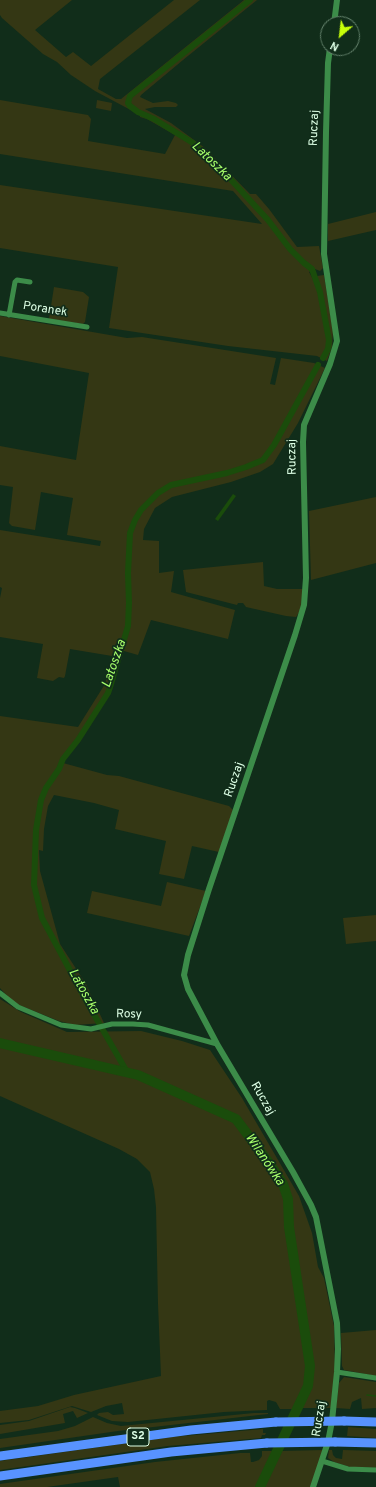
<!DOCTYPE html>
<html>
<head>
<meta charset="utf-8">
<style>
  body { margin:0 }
  #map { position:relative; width:376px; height:1487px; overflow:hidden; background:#112d1a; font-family:Overpass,sans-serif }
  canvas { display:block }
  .north { position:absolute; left:320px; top:16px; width:40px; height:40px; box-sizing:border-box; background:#112d1a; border:1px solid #63816b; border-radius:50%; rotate:208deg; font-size:11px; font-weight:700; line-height:16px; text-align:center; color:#ddffe5 }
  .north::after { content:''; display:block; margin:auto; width:14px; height:18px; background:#c8ff09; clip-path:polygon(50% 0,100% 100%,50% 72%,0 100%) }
</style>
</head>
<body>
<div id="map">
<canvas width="376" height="1487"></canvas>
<div class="north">N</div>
</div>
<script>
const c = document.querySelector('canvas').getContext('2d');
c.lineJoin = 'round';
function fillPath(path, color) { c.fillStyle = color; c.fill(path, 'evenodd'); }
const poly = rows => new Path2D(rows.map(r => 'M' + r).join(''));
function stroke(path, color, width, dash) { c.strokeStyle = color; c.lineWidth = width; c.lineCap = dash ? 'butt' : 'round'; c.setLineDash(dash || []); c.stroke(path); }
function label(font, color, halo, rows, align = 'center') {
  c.font = font + ' Overpass,sans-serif'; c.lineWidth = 3.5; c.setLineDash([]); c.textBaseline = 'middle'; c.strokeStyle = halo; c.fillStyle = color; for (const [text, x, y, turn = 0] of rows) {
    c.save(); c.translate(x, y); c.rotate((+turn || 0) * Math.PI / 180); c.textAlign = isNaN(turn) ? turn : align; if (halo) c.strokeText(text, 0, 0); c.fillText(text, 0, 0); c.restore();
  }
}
fillPath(poly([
  [0,0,72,0,35,30,66,57,73,52,91,66,174,0,200,0,100,79,98,89,116,99,121,99,244,0,257,0,183,60,141,95,140,97,153,103,168,101,176,103,178,105,176,107,155,107,145,109,171,123,205,148,250,194,256,194,269,209,297,247,319,246,323,268,320,271,315,269,309,272,313,279,317,278,317,276,324,275,333,331,332,347,327,361,317,356,228,346,109,328,118,267,0,248,0,185,262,224,233,191,0,154,0,100,88,115,91,119,88,141,165,154,175,135,147,119,140,117,140,115,95,91,71,75,57,62,43,54,2,18,0,15],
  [97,100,112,103,111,111,96,108],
  [376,212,376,230,328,241,328,224],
  [54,287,83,292,89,297,85,322,83,324,49,319],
  [0,316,127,338,142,337,276,358,270,384,275,385,281,358,314,363,325,368,298,423,273,464,260,472,231,482,172,497,155,508,144,529,143,540,159,541,159,573,174,571,171,592,235,610,228,639,151,620,138,655,124,651,117,669,111,689,63,763,107,775,119,776,229,806,233,810,219,852,192,846,184,879,159,874,166,841,115,829,119,810,94,803,54,795,48,806,44,829,43,851,39,850,40,871,60,944,86,984,104,1023,75,1025,59,1021,19,1005,10,999,0,988,0,716,78,727,105,684,112,656,70,649,65,676,64,678,59,677,53,681,37,678,43,644,0,637,0,598,2,588,0,587,0,530,100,546,101,541,67,535,73,498,41,492,35,530,12,526,9,523,13,487,0,485,0,446,76,460,89,373,0,356],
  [376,497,376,563,311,580,309,511],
  [263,562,264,586,277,589,304,589,300,611,296,617,286,616,246,607,243,603,238,603,237,605,186,592,183,570],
  [167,882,206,891,189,936,87,913,92,891,161,906],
  [376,915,376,941,346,944,343,918],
  [0,999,21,1012,67,1032,141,1031,182,1041,210,1050,242,1098,299,1196,312,1233,318,1267,324,1278,334,1326,335,1371,331,1408,300,1408,307,1395,312,1377,312,1365,306,1327,302,1328,307,1365,307,1376,304,1386,294,1409,280,1409,276,1402,269,1400,267,1401,267,1410,224,1412,128,1422,112,1421,97,1415,99,1413,108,1412,113,1415,124,1414,122,1403,106,1406,91,1412,72,1406,29,1420,0,1423,0,1411,38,1406,74,1395,161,1376,158,1304,156,1207,154,1189,150,1172,137,1159,119,1149,0,1096],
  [376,1330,376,1376,344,1370,342,1366,341,1333],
  [344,1377,376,1382,376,1408,362,1409,361,1398,352,1402,350,1409,336,1408,339,1383],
  [70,1407,75,1408,88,1413,77,1418,73,1411,63,1414,65,1423,0,1434,0,1425,29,1421],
  [254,1413,268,1413,268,1414,118,1431,0,1448,0,1439,58,1431,75,1426,93,1417,107,1423,121,1426],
  [348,1427,376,1429,376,1438,347,1436],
  [263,1429,263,1433,266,1433,265,1435,262,1435,261,1438,168,1446,0,1470,0,1461,172,1437],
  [324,1450,310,1487,120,1487,118,1477,47,1487,0,1487,0,1484,155,1462,240,1453,250,1453,251,1462,253,1462,259,1460,262,1456,262,1451,275,1451,265,1474,268,1474,282,1451],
  [329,1450,332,1450,333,1455,336,1458,342,1459,343,1450,376,1451,376,1468,350,1467,334,1462,328,1458]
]), '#343714');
fillPath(poly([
  [233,494,236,496,218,521,215,519]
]), '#1a4c0b');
stroke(poly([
  [367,1395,376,1396]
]), '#1a4c0b', 1.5);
stroke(poly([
  [250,0,130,96,128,103,130,106,138,112,154,119,193,143,223,171,268,220,290,249,304,263,312,269,320,292,329,340,328,349,323,358],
  [127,1072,88,1004,42,918,34,885,36,830,41,800,46,788,59,769,63,759,78,740,108,693,111,684,128,626,129,603,128,573,130,533,135,520,141,510,158,493,171,485,227,473,246,467,263,460,274,445,318,365]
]), '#1a4c0b', 6);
stroke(poly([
  [0,1043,138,1075,236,1119,269,1163,283,1184,288,1199,289,1227,310,1366,308,1386,260,1487]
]), '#1a4c0b', 10);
stroke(poly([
  [0,313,87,327],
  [9,315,15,282,17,280,30,282],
  [0,993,18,1007,61,1025,91,1029,112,1024,133,1024,148,1025,217,1044],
  [337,1372,376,1378],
  [322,1461,348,1469,376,1470]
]), '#3c8c49', 5);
stroke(poly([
  [334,24,337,0],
  [313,1487,328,1442,332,1421,337,1372,338,1349,337,1323,316,1217,311,1205,293,1172,217,1044,188,989,184,975,188,955,209,889,295,635,304,605,306,578,303,442,304,425,330,364,337,341,324,254,326,132,328,63,330,48]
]), '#3c8c49', 6);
stroke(poly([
  [344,1421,376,1422],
  [335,1442,376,1443],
  [0,1456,191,1430,276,1422],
  [0,1476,171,1452,267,1443]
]), '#5893ff', 9);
stroke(poly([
  [276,1422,344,1421],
  [267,1443,335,1442]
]), '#5893ff', 9);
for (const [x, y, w] of [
  [138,1437,22]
]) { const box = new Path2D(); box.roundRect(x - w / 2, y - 9, w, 18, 3); c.fillStyle = '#112d1a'; c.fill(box); stroke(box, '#ddffe5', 1); }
label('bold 11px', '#ddffe5', null, [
  ["S2",138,1437]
]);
label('12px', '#ddffe5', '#112d1a', [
  ["Ruczaj",315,128,-88],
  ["Poranek",45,310,9],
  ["Ruczaj",293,457,-91],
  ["Ruczaj",235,780,-71],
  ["Rosy",129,1015,1],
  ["Ruczaj",262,1099,60],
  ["Ruczaj",320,1419,-81]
]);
label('italic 13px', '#a8ff6b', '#112d1a', [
  ["Latoszka",211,162,44],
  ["Latoszka",115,664,-71],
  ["Latoszka",83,992,61],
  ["Wilanówka",264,1160,56]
]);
</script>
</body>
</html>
